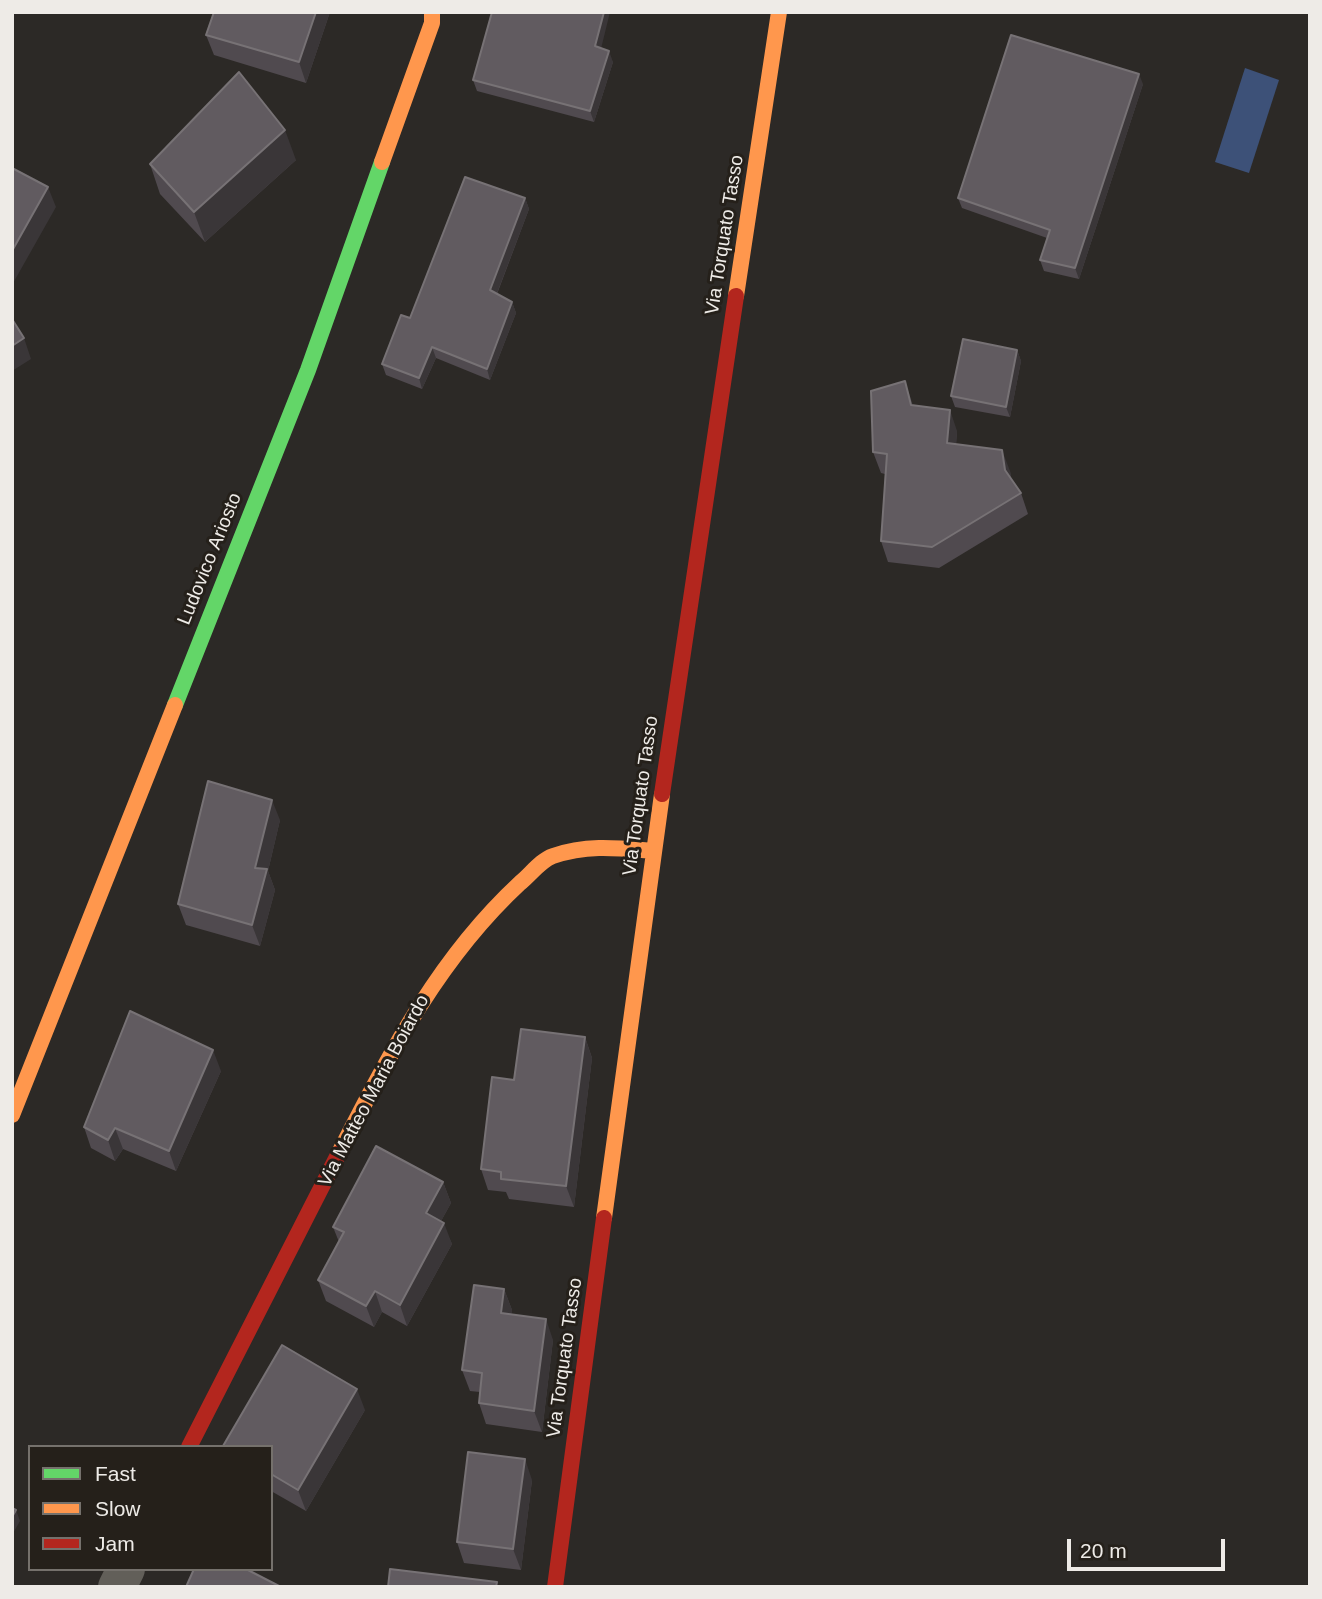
<!DOCTYPE html>
<style>
body{margin:0}
#map{position:relative;width:1322px;height:1599px;overflow:hidden;background:#2c2926;font-family:Helvetica,sans-serif}
canvas{display:block}
.frame{position:absolute;inset:0;border:14px solid #eeebe7;pointer-events:none}
.legend{position:absolute;left:28px;top:1445px;width:245px;height:126px;box-sizing:border-box;background:#25201a;border:2px solid #75716c;margin:0;padding:9px 12px;list-style:none;font-size:21px;color:#eeebe7}
.legend li{display:flex;align-items:center;gap:14px;height:35px}
.legend b{width:35px;border:2px solid #75716c}
.scale{position:absolute;left:1067px;top:1539px;width:158px;height:32px;box-sizing:border-box;border:4px solid #eeebe7;border-top:0;padding-left:9px;font-size:21px;line-height:24px;white-space:nowrap;color:#eeebe7;-webkit-text-stroke:5px #25201a;paint-order:stroke}
</style>
<div id="map">
<canvas width="1322" height="1599"></canvas>
<div class="frame"></div>
<ul class="legend">
<li><b style="height:9px;background:#63d668"></b>Fast</li>
<li><b style="height:9px;background:#ff974d"></b>Slow</li>
<li><b style="height:9px;background:#b3261e"></b>Jam</li>
</ul>
<div class="scale">20 m</div>
</div>
<script>
const c = document.querySelector('canvas').getContext('2d');
c.lineJoin = 'round';
function fillPath(path, color) { c.fillStyle = color; c.fill(path, 'evenodd'); }
function stroke(path, color, width, dash) { c.strokeStyle = color; c.lineWidth = width; c.lineCap = dash ? 'butt' : 'round'; c.setLineDash(dash || []); c.stroke(path); }
function write(font, color, halo, rows, align = 'center') {
  c.font = font + ' Helvetica,sans-serif'; c.lineWidth = 6; c.setLineDash([]); c.textBaseline = 'middle'; c.strokeStyle = halo; c.fillStyle = color; for (const [text, x, y, turn = 0] of rows) {
    c.save(); c.translate(x, y); c.rotate((+turn || 0) * Math.PI / 180); c.textAlign = isNaN(turn) ? turn : align; if (halo) c.strokeText(text, 0, 0); c.fillText(text, 0, 0); c.restore();
  }
}
const water = new Path2D(`
 M1245,68L1279,80L1249,173L1215,162Z`);
const street = new Path2D(`
 M117,1587L126,1569`);
const fast = new Path2D(`
 M175,705L308,370L382,162`);
const slow = new Path2D(`
 M382,162L432,23V12
 M736,296L779,12
 M12,1115L175,705
 M339,1153C390,1054 437,960 520,883C530,875 541,860 553,856C587,844 618,848 653,851
 M604,1218L662,794`);
const jam = new Path2D(`
 M662,794L736,296
 M189,1447L339,1153
 M555,1587L604,1218`);
const wall = new Path2D(`
 M330,12L306,83L214,55L206,35Z
 M601,49L613,62L594,122L477,91L473,80Z
 M1143,84L1079,279L1044,271L1040,260L1047,238L962,208L958,198Z
 M296,160L205,242L160,194L150,164Z
 M525,198L529,209L497,294L512,302L516,313L490,380L436,358L422,389L386,375L382,364L410,318Z
 M1017,350L1021,361L1010,417L955,407L951,396Z
 M913,406L957,431L956,444L1010,471L1011,479L1021,493L1028,514L939,568L888,562L881,541L885,474L881,473L873,452Z
 M280,820L268,871L275,890L260,946L186,925L178,904Z
 M585,1037L592,1058L574,1207L509,1199L506,1192L488,1190L481,1169L514,1080Z
 M221,1071L176,1171L123,1149L115,1161L91,1148L84,1127Z
 M443,1182L451,1203L441,1221L452,1244L407,1326L382,1312L374,1327L326,1301L318,1280L339,1242L333,1227Z
 M504,1289L512,1310L511,1314L553,1340L542,1432L486,1424L479,1403L480,1392L470,1391L462,1370Z
 M365,1410L306,1511L271,1491V1447Z
 M532,1480L521,1570L464,1563L457,1542Z`);
const shadedWall = new Path2D(`
 M316,12H330L306,83L299,62Z
 M604,12H610L599,57L595,46Z
 M609,51L613,62L594,122L590,111Z
 M1139,74L1143,84L1079,279L1075,268Z
 M285,130L296,160L205,242L194,212Z
 M48,187L56,207L12,285V251Z
 M525,198L529,209L494,301L490,290Z
 M512,302L516,313L490,380L487,369Z
 M24,338L31,359L12,371V346Z
 M432,347L436,358L422,389L419,378Z
 M1017,350L1021,361L1010,417L1006,407Z
 M905,381L912,402L919,426L911,405Z
 M950,410L957,431L955,464L947,443Z
 M1002,450L1010,471L1013,491L1005,470Z
 M272,800L280,820L268,871L275,890L260,946L252,925L255,868Z
 M585,1037L592,1058L574,1207L566,1186Z
 M213,1050L221,1071L176,1171L169,1151Z
 M115,1128L123,1149L115,1161L108,1140Z
 M443,1182L451,1203L434,1234L426,1213Z
 M444,1223L452,1244L407,1326L400,1305Z
 M504,1289L512,1310L509,1334L501,1313Z
 M375,1291L382,1312L374,1327L366,1306Z
 M546,1319L553,1340L542,1432L534,1411Z
 M357,1389L365,1410L306,1511L298,1490Z
 M525,1459L532,1480L521,1570L513,1549Z
 M16,1510L20,1521L12,1535V1517Z`);
const building = new Path2D(`
 M214,12H316L299,62L206,35Z
 M492,12H604L595,46L609,51L590,111L473,80Z
 M1011,35L1139,74L1075,268L1040,260L1050,230L958,198Z
 M239,72L285,130L194,212L150,164Z
 M12,168L48,187L12,251Z
 M465,177L525,198L490,290L512,302L487,369L432,347L419,378L382,364L401,315L410,318Z
 M12,319L24,338L12,346Z
 M963,339L1017,350L1006,407L951,396Z
 M905,381L911,405L950,410L947,443L1002,450L1005,470L1021,493L932,547L881,541L887,454L873,452L871,391Z
 M208,781L272,800L255,868L267,869L252,925L178,904Z
 M130,1011L213,1050L169,1151L115,1128L108,1140L84,1127Z
 M521,1029L585,1037L566,1186L501,1179V1172L481,1169L492,1077L514,1080Z
 M376,1146L443,1182L426,1213L444,1223L400,1305L375,1291L366,1306L318,1280L344,1232L333,1227Z
 M474,1285L504,1289L501,1313L546,1319L534,1411L479,1403L482,1373L462,1370Z
 M282,1345L357,1389L298,1490L271,1474V1447L223,1446Z
 M468,1452L525,1459L513,1549L457,1542Z
 M12,1508L16,1510L12,1517Z
 M194,1569H246L281,1587H186Z
 M390,1569L497,1582L496,1587H388Z`);
const streetNames = [
 ["Via Torquato Tasso",725,235,-81],
 ["Ludovico Ariosto",210,559,-68],
 ["Via Torquato Tasso",641,796,-82],
 ["Via Matteo Maria Boiardo",374,1091,-62],
 ["Via Torquato Tasso",565,1358,-82]
];
fillPath(water, '#3d5178');
stroke(street, '#625f59', 38);
stroke(fast, '#63d668', 16);
stroke(slow, '#ff974d', 16);
stroke(jam, '#b3261e', 16);
fillPath(wall, '#504a4f');
fillPath(shadedWall, '#3a3638');
fillPath(building, '#615b60');
stroke(building, '#777275', 2);
write('19px', '#eeebe7', '#25201a', streetNames);
</script>
